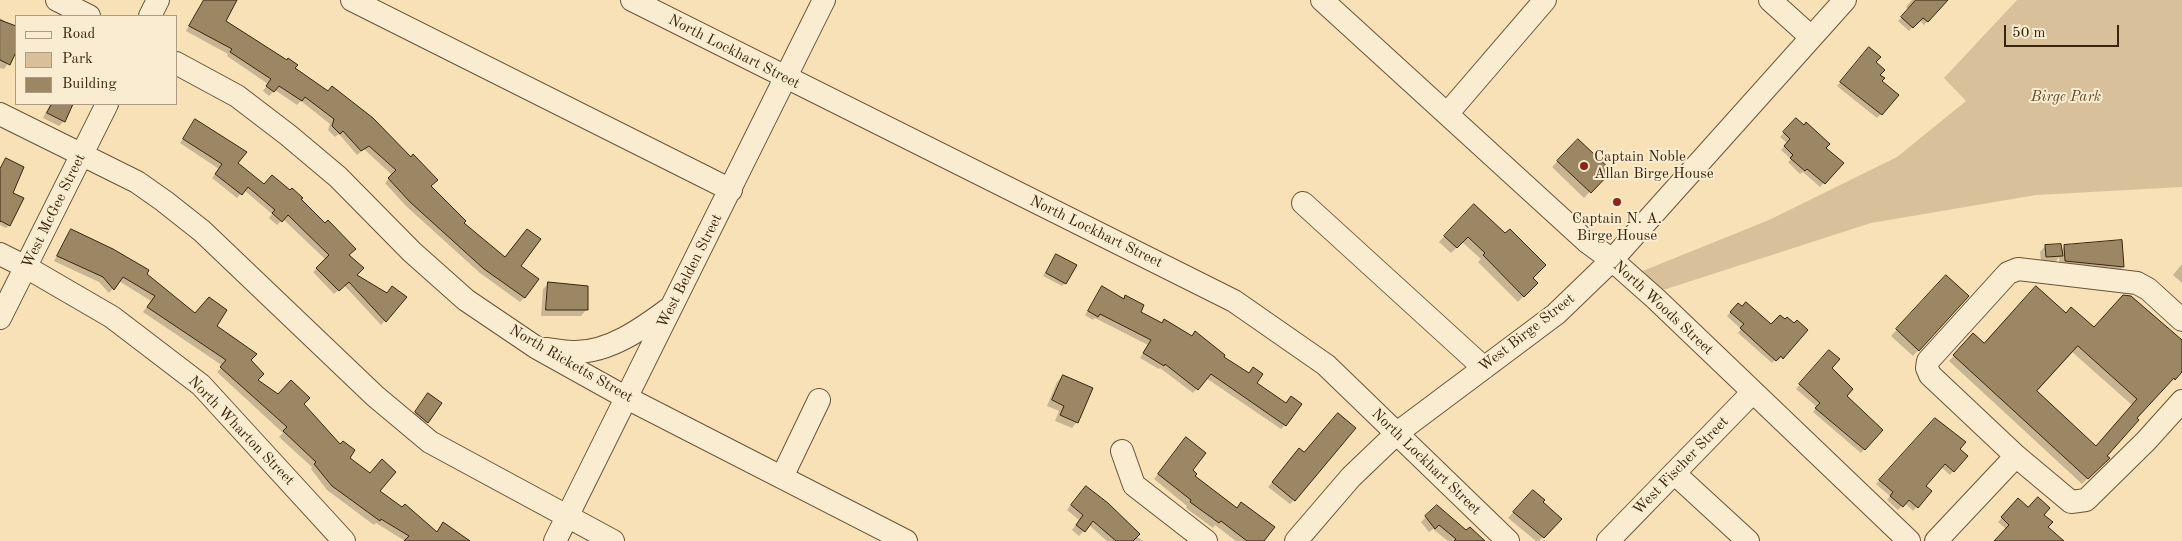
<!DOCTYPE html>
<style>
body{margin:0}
#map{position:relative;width:2182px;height:541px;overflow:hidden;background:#f8e1b7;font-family:"Old Standard TT",serif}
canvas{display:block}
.legend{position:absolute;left:15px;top:15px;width:162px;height:90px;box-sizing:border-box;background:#faecd0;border:1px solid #ad9c82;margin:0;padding:6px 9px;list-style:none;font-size:15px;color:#39250c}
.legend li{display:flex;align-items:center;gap:10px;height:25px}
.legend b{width:25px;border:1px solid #ad9c82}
.scale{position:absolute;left:2004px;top:25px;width:115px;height:22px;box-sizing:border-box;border:2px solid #39250c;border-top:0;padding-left:6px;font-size:15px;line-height:18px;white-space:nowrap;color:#39250c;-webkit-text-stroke:4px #faecd0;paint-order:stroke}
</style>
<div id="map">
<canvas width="2182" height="541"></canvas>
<ul class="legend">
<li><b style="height:6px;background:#faecd0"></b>Road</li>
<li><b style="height:14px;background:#d8c19a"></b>Park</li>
<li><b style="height:14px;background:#9c8765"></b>Building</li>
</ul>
<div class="scale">50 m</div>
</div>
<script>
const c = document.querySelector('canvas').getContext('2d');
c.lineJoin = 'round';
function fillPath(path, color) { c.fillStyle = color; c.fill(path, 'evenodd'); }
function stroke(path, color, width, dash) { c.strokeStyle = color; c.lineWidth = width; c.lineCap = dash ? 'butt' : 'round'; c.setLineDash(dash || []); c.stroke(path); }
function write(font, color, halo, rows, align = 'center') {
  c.font = font + ' "Old Standard TT",serif'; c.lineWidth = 4; c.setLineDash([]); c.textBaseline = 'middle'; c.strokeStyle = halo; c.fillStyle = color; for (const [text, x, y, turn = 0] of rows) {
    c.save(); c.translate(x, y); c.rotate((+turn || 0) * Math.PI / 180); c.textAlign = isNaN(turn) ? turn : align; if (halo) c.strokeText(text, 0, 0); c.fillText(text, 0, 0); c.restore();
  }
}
const green = new Path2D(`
 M2017,0H2182V187L2036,195L1871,223L1660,291L1640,272L1769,220L1897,157L1966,101L1944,78Z`);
const shadow = new Path2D(`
 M203,0H233L224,21L294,68L429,187L463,223L504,258L537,280L524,298L520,302L480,273L406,206L385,183L392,175L364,149L357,155L339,134L335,137L328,130L330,124L301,101L297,105L275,90L269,96L263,91L268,84L227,56L228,54L186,31Z
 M1912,0H1947L1924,25L1919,20L1909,31L1898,21L1909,10L1906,7Z
 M0,18L16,28V55L14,54L4,69L0,68Z
 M1866,53L1874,62L1881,81V114L1877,118L1837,86Z
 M50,104H72L64,121L59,126L43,118Z
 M1796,119L1842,163L1820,187L1803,172L1800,174L1788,162L1791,159L1781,150L1787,143L1780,137Z
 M196,120L236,163L264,185L300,199L347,255L355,275L387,294L405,297L381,325L344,285L334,294L313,272L326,260L283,219L277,225L269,218L272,214L244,190L237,198L212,178L219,169L180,143Z
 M1578,140L1610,171L1584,198L1552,167Z
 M6,159L11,194L9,225L6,228L0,225V168Z
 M1468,211L1536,283L1518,302L1478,262L1481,259L1462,242L1451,253L1439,242Z
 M72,230L145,274L195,314L215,326L249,360L257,380L278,396L302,404L378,491L436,533L443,524L471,541H405L376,523L374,525L327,490L311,469L312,467L279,437L283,433L217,372L223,366L143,312L151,301L119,281L109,293L99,282L54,261L67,235Z
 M2121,241L2123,267L2117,272L2060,267L2059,257L2056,261L2041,262L2040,252L2045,246L2061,250L2065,246Z
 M1056,255L1065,283L1062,286L1043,276Z
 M2182,264V283L2173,275Z
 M1941,282L1968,296L1913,356L1891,336Z
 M549,283L586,310L581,316H541L543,289Z
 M1102,288L1123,299L1126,297L1139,312L1161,324L1164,320L1248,374L1253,369L1256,383L1285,404L1291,397L1285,425L1281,429L1206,378L1193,393L1160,368L1159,369L1140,358L1148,345L1095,318L1093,320L1085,315Z
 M1738,304L1771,326L1807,330L1778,361L1776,359L1772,363L1738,333L1741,329L1727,316Z
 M2094,329L2182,342V369L2136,418L2106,456L2108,458L2082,484L1949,361L1967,341L1984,345ZM2071,351L2132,405L2096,447L2035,391Z
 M1826,355L1845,396L1881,430L1861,453L1813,412L1817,407L1796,389Z
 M1063,376L1077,422L1072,428L1055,421L1059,411L1047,406L1057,382Z
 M425,399L427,422L423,425L412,416Z
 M1935,420L1966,456L1950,475L1941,467L1924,486L1930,491L1913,511L1905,503L1898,510L1887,500L1890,496L1876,484Z
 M1181,444L1193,476L1263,541H1236L1215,525L1213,528L1186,508L1187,506L1154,479Z
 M1299,450L1294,500L1290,504L1268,487Z
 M1081,492L1136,536L1143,541H1107L1089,525L1079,536L1072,530L1079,520L1067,510Z
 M1527,497L1541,503L1560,519L1539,541H1536L1508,518Z
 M2018,500L2028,508L2042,515L2052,541H1995L2006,529L1998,522Z
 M1437,506L1479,541H1448L1433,529L1429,532L1421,522Z`);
const building = new Path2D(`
 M204,0H237L226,21L287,60L288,58L298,65L295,68L328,91L332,86L373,118L411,157L413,154L438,180L431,186L466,221L464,223L505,257L527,229L541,239L521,266L539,279L525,298L484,269L410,202L388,178L396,170L369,146L361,151L343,131L340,134L332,126L334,119L305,97L302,101L279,86L274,92L266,86L271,79L230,52L232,49L189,26Z
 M1916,0H1948L1928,22L1923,18L1913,28L1901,17Z
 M0,20L16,26V52L10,65L0,60Z
 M1869,47L1881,57L1876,62L1885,70L1880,75L1885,78L1882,81L1899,95L1882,115L1840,82Z
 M52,104H73L65,122L47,113Z
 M1796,118L1804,125L1806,122L1830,144L1826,148L1844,163L1825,184L1807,169L1805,171L1790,158L1793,155L1784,146L1790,139L1783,132Z
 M195,119L247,152L238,163L264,184L272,175L290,190L292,188L303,198L301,199L325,223L328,220L356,249L349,255L364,268L357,275L387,293L392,286L407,297L386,322L349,282L339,291L316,268L329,255L288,215L282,222L272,213L275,210L248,187L242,195L215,174L222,164L183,139Z
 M1578,139L1612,171L1591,193L1557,161Z
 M6,158L24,167L13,193L24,198L10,226L1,221L0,222V169Z
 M1474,204L1505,233L1510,229L1546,265L1533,278L1538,283L1524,297L1483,255L1485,253L1468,237L1457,248L1444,236Z
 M71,229L113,249L149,270L147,274L195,313L209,297L227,310L217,326L257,354L251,360L264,374L258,380L278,394L291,380L310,398L304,404L340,444L343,441L355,450L350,458L370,473L382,459L396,472L380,491L402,507L405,504L437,532L443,522L470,541H404L409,536L381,519L380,521L332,486L314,464L316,462L283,431L287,427L220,367L226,360L147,307L155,296L123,277L114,290L103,277L57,256Z
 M2122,240L2124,267L2065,261L2064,245Z
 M2061,244L2063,256L2046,257L2045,245Z
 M1056,254L1077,265L1066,284L1046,273Z
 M1946,275L1969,296L1919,351L1896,329Z
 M548,282L588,286V310H546Z
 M1102,286L1124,299L1125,295L1144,305L1141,312L1162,323L1164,319L1192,336L1195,331L1225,355L1224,357L1249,373L1253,367L1263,374L1257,383L1286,403L1291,396L1302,404L1286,426L1211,374L1198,390L1165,364L1164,366L1143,353L1151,340L1100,314L1098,317L1088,311Z
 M2036,286L2066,313L2071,307L2094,327L2123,295L2131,296L2182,340V372L2175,380L2174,378L2137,418L2139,420L2107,456L2110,458L2088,479L1953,355L1973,333L1984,343ZM2078,346L2137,399L2096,446L2037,391Z
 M1746,302L1771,324L1780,315L1785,319L1787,317L1794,323L1797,320L1808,330L1783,359L1781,356L1776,361L1740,328L1744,324L1730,312L1738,303L1742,306Z
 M1829,350L1840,359L1832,368L1853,389L1847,396L1883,430L1865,450L1815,408L1820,403L1799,384Z
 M1063,375L1093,388L1078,423L1060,415L1064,406L1052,400Z
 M428,393L442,403L428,423L415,412Z
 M1338,413L1356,428L1295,501L1272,482L1299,448L1304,452Z
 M1935,418L1966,442L1960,449L1968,456L1954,472L1945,464L1926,486L1932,491L1918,508L1909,500L1903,507L1890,496L1893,492L1879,480Z
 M1186,437L1206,453L1193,470L1197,474L1195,476L1237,508L1241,502L1275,527L1264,541H1247L1221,521L1219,523L1190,502L1191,500L1158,474Z
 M1086,486L1108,503L1140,534L1133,541H1116L1093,521L1085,532L1076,525L1083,515L1071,505Z
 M1533,490L1545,500L1543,502L1562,519L1544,538L1513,512Z
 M2038,497L2050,508L2044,515L2053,522L2048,527L2064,541H1994L2009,525L2001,517L2018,498L2028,507Z
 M1437,505L1466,530L1470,527L1485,541H1454L1456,539L1439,525L1435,529L1425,516Z`);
const minor = new Path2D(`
 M57,0L89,16
 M352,0L731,190
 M632,0L1234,301L1326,365L1508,541
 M1322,0L1586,241L1612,260L1656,299L1909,541
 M1770,0L1811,37
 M150,16L158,0
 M176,63L237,96L288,135L338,177L412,252L466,300L537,348L625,397L906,541
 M0,114L137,182L164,201L202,231L375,396L430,442L613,541
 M1447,114L1545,0
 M1303,203L1484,368
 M0,254L26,267L112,317L201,385L344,541
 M0,318L107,104
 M2182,320L2148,289L2137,283L2018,269L2008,273L1928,361L1927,368L1930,375L2016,456L2071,502L2086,500L2146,441L2182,401
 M546,349C555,350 564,352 573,352C609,353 643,328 670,308
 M1122,451L1134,485L1206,541
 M1674,473L1748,541
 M782,477L819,400
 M555,541L824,0
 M1296,541L1351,477L1397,433L1556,314L1612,260L1845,0
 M1608,541L1753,392
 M1936,541L2016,456`);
const markers = [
 [1584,166,5,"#8f2418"],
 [1617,202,5,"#8f2418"]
];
const streetNames = [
 ["North Lockhart Street",734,52,27],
 ["West McGee Street",54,211,-64],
 ["North Lockhart Street",1096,232,26],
 ["West Belden Street",690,271,-63],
 ["North Woods Street",1663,308,43],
 ["West Birge Street",1527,333,-38],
 ["North Ricketts Street",571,364,30],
 ["North Wharton Street",241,431,46],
 ["North Lockhart Street",1426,462,44],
 ["West Fischer Street",1681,466,-46]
];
const parkNames = [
 ["Birge Park",2066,97]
];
const poiNames = [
 ["Captain Noble",1594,157],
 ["Allan Birge House",1594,174],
 ["Captain N. A.",1617,219,"center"],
 ["Birge House",1617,236,"center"]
];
fillPath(green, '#d8c19a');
fillPath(shadow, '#0003');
fillPath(building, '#9c8765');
stroke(building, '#39250c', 1);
stroke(minor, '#695437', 24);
stroke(minor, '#faecd0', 22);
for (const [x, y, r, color] of markers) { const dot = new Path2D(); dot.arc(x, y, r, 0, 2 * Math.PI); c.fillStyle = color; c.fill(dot); stroke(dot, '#faecd0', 2); }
write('15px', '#39250c', '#faecd0', streetNames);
write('italic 15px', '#614c30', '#faecd0', parkNames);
write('15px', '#39250c', '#faecd0', poiNames, 'left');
</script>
